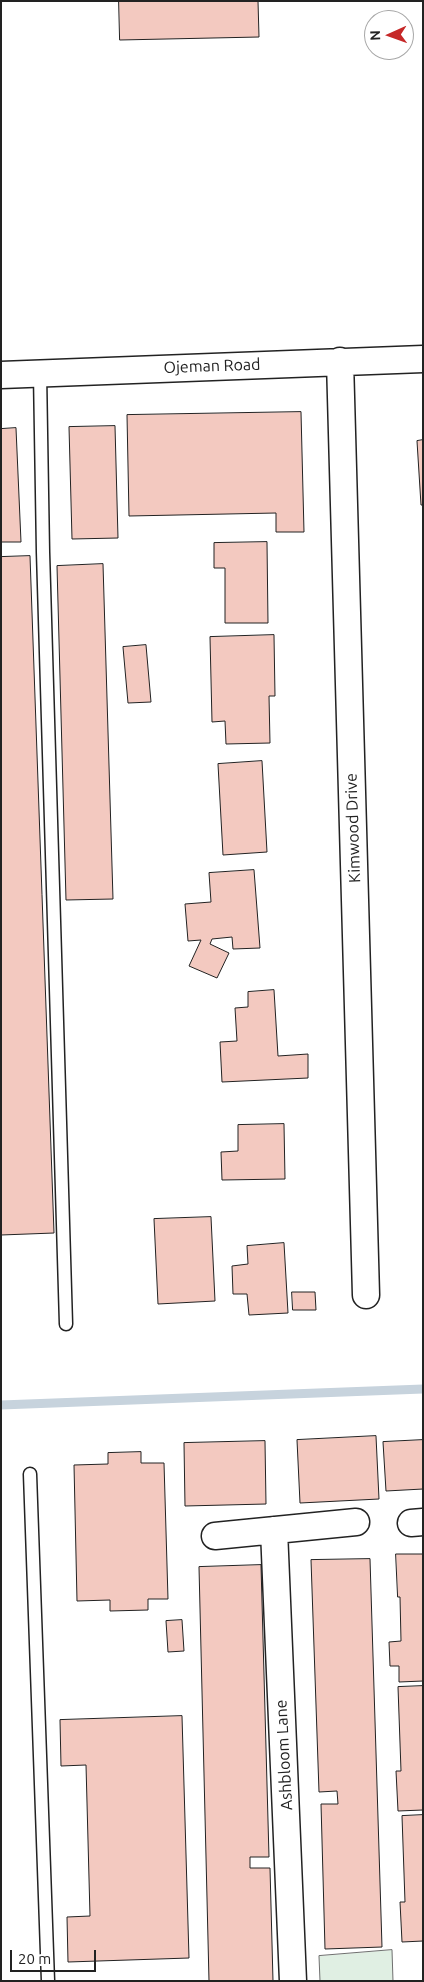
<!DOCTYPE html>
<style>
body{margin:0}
#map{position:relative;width:424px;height:1982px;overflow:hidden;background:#fff;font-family:Ubuntu,sans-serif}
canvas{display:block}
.frame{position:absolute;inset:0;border:2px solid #222;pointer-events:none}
.north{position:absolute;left:364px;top:10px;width:50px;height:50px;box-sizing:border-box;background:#fff;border:1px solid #a7a7a7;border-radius:50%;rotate:268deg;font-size:14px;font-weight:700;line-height:20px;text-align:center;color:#222}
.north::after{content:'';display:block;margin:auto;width:18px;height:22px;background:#c62828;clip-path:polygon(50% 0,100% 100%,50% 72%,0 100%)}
.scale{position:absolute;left:10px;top:1950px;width:86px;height:22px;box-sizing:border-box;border:2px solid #222;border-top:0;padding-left:6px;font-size:15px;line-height:18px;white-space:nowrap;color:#222;-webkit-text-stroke:4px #fff;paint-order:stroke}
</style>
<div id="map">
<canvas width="424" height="1982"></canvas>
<div class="frame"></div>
<div class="north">N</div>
<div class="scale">20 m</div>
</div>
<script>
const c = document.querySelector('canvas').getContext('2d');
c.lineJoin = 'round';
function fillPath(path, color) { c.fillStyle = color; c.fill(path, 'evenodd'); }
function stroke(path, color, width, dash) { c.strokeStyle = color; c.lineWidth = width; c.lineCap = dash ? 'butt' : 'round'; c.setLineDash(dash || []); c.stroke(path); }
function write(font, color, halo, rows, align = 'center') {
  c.font = font + ' Ubuntu,sans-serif'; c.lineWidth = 4; c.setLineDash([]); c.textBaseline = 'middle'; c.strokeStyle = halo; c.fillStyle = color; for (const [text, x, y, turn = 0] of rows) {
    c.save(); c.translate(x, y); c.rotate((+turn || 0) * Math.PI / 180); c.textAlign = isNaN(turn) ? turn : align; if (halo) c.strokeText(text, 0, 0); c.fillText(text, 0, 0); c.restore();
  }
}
const green = new Path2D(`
 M392,1950L393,1981H320L319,1956Z`);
const stream = new Path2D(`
 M1,1405L423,1389`);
const building = new Path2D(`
 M119,1H258L259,37L120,40Z
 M301,412L304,532H276V513L129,516L127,415Z
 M115,426L118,538L72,539L69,427Z
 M16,428L21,542H1V429Z
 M423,440V505H421L417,441Z
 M267,542L268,623H225V568H214V543Z
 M30,556L54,1233L1,1235V557Z
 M103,564L113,899L66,900L57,566Z
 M274,635L275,696H269L270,743L226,744L225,721L212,722L210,637Z
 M146,645L151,702L128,703L123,647Z
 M262,761L267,852L223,855L218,764Z
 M254,870L260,948L233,949L232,937L212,939L210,944L229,953L217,978L189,966L201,940L188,941L185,904L211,902L209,873Z
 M274,990L278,1056L308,1054V1078L222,1082L220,1042L237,1041L235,1008L248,1007V992Z
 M284,1124L285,1179L222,1180L221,1152L238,1151V1125Z
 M211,1217L215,1301L158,1304L154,1219Z
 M284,1243L288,1313L249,1315L247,1294H233L232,1266L248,1264L247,1246Z
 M292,1292H315L316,1310H293Z
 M376,1436L379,1499L300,1503L297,1440Z
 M423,1440V1489L386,1491L383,1442Z
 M265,1441L266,1504L185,1506L184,1443Z
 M141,1452V1463H164L168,1599H148V1610L110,1611V1600L77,1601L74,1465L108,1464V1453Z
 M396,1554H423V1681L399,1682V1666H390L389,1642L401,1641L400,1597H398Z
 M370,1559L382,1947L325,1949L321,1804H338L337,1791L319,1792L311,1560Z
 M261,1565L269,1857H250V1868H270L273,1981H209L199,1567Z
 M182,1620L184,1651L168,1652L166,1621Z
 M423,1686V1810L398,1811L396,1771H401L398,1687Z
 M182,1716L189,1958L68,1962L67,1917L90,1916L86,1765L61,1766L60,1720Z
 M423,1815V1941L402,1942L400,1902H405L402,1816Z`);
const lane = new Path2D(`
 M40,373L43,552L66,1324
 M30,1474L48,1981`);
const street = new Path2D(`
 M340,361L366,1295
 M1,375L423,359
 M411,1523L423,1522
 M274,1530L293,1981
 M215,1536L356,1522`);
const streetNames = [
 ["Ojeman Road",212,366,-2],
 ["Kimwood Drive",353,828,-92],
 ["Ashbloom Lane",284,1755,-93]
];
fillPath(green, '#e0efe3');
stroke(green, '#6f6f6f', 1);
stroke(stream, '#c7d3dd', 9);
fillPath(building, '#f3c9c0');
stroke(building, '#222', 1);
stroke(lane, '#222', 15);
stroke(street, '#222', 29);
stroke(lane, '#fff', 12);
stroke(street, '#fff', 26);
write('16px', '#222', '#fff', streetNames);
</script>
